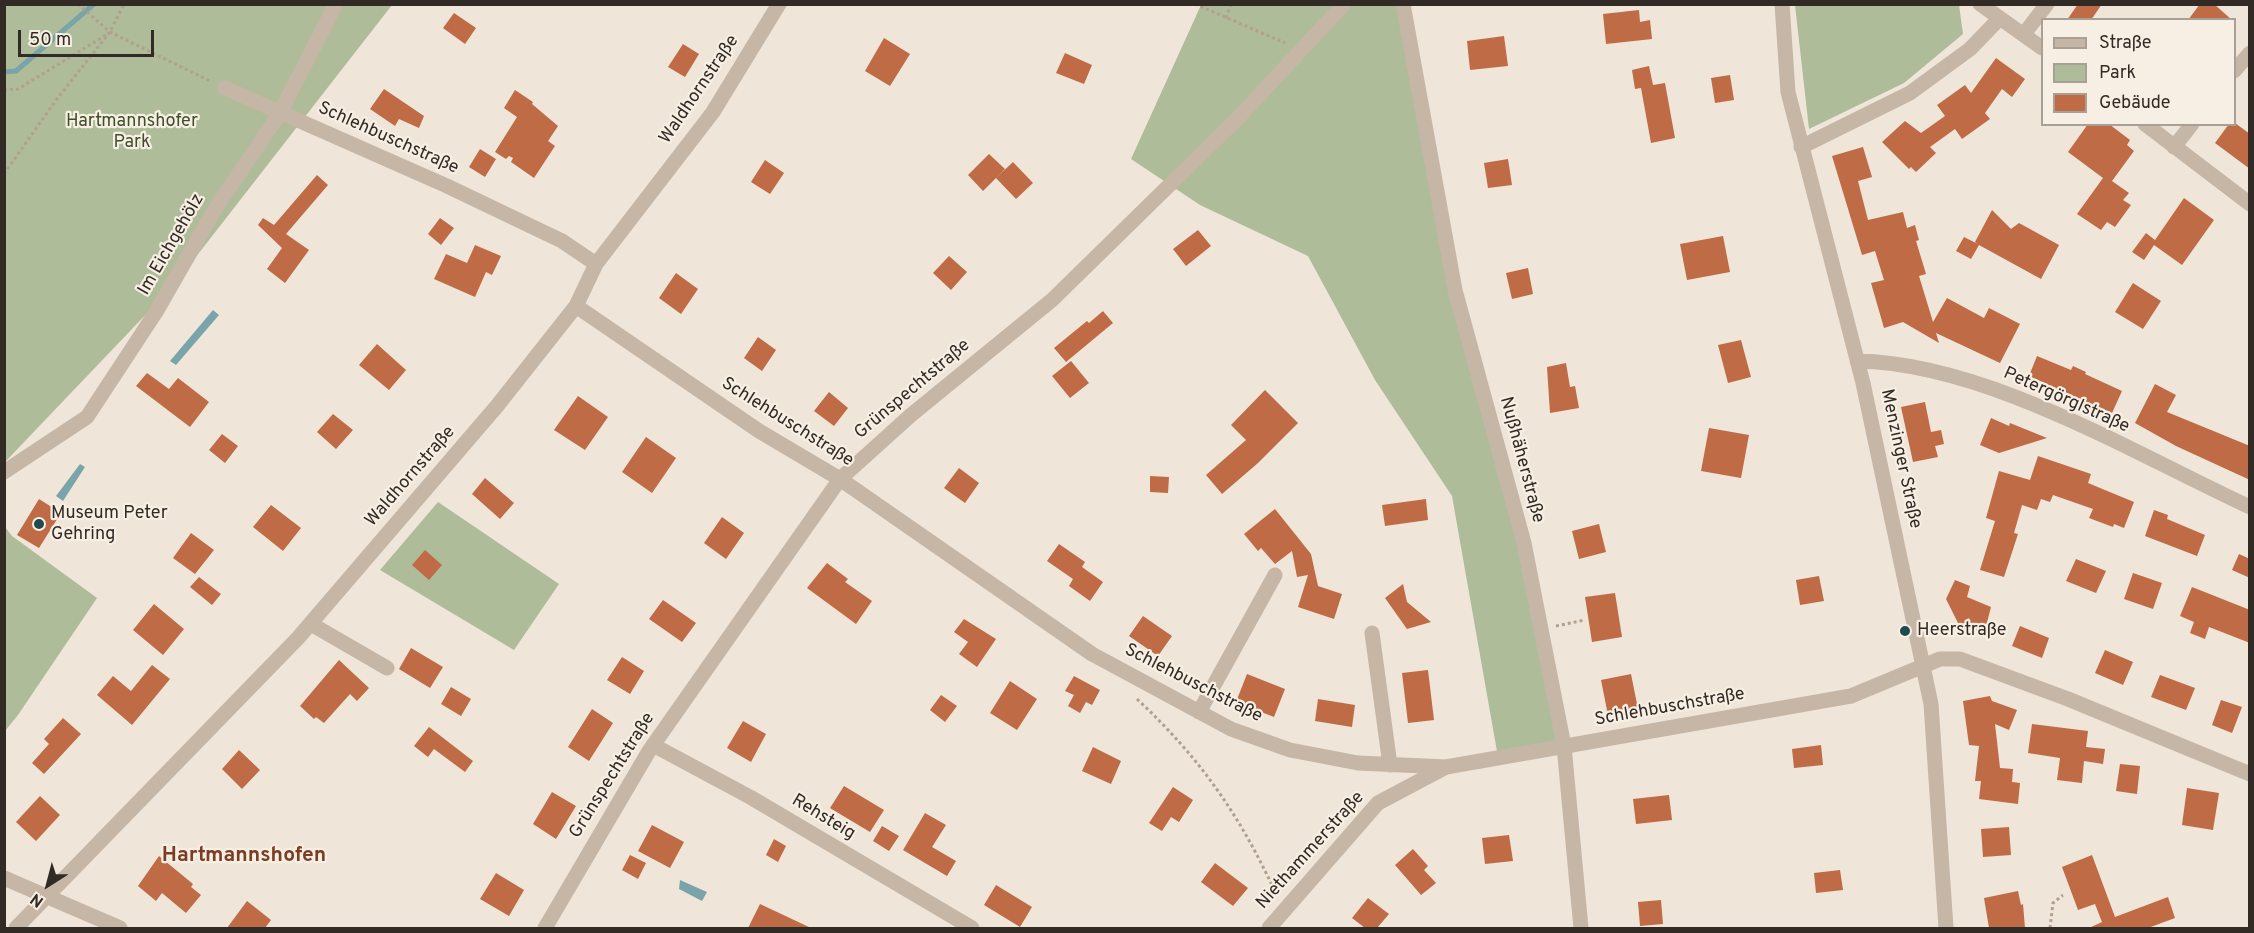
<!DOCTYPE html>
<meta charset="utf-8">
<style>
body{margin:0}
#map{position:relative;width:2254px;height:933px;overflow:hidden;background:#efe5d8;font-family:Overpass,sans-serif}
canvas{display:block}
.frame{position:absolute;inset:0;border:6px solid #322a25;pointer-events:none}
.legend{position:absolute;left:2041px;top:18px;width:195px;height:108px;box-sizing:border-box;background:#f7efe3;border:2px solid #a8a097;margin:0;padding:8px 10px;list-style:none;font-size:18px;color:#322a25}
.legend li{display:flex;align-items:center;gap:12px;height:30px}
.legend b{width:30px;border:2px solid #a8a097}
.north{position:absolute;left:18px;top:855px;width:60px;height:60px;-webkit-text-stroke:4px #f7efe3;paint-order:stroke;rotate:216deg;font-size:16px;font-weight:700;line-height:24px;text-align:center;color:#322a25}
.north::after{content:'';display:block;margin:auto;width:21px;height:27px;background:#322a25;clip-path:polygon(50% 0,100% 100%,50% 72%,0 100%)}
.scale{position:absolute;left:18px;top:30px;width:136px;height:27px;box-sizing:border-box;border:3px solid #322a25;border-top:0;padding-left:8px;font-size:18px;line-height:21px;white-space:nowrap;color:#322a25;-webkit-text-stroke:4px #f7efe3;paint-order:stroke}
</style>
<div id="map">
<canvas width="2254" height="933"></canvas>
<div class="frame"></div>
<ul class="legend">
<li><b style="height:8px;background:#c6b6a5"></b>Straße</li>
<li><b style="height:16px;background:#aebc99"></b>Park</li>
<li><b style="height:16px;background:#be6b46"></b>Gebäude</li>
</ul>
<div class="north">N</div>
<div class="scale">50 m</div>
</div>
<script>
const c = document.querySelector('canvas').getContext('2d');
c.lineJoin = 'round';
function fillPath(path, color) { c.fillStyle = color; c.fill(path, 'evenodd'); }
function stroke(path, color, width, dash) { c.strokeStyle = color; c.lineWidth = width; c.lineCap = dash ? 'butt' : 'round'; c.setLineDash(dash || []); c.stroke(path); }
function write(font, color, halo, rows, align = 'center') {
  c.font = font + ' Overpass,sans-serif'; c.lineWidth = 4.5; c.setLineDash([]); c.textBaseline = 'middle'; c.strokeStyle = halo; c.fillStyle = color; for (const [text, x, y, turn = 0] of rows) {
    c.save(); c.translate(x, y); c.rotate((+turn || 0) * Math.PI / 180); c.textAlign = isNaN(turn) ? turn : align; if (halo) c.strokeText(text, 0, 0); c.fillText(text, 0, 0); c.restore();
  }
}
const green = new Path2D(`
 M5,5H392L174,285L5,462Z
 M1201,5H1403L1455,290L1524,543L1564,746L1498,757L1452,496L1375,380L1308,256L1200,205L1131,159Z
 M1795,5H1959L1963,34L1904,83L1809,129Z
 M438,502L559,584L514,650L380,570Z
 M5,527L12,536L97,598L18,715L5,731Z`);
const water = new Path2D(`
 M213,310L219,315L176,365L170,361Z
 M80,464L85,467L63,501L56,496Z
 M680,880L707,892L702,901L679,889Z`);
const stream = new Path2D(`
 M4,72L16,71L94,4`);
const building = new Path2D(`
 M2078,4H2102L2091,20H2067Z
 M2200,4H2214L2232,20H2188Z
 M1639,10L1640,22L1650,20L1652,39L1606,44L1603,14Z
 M454,13L476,28L465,44L443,28Z
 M1504,36L1508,66L1470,70L1467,41Z
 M884,38L910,54L890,86L865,71Z
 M683,44L699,54L685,77L668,67Z
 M1065,53L1092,65L1084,84L1056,73Z
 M1996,58L2025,79L2012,97L2002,89L1985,113L1990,119L1962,139L1955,129L1930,147L1936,153L1916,172L1911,167L1909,169L1882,142L1905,121L1921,133L1945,116L1937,105L1965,85L1971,93Z
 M1649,66L1653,85L1665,83L1675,138L1651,143L1641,88L1635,89L1632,70Z
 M1730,75L1734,100L1715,103L1711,78Z
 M384,89L424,116L419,128L399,119L395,126L370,109Z
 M515,90L533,102L532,104L558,126L548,141L555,146L534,178L511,162L513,158L509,156L506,159L495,152L517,117L504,108Z
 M2235,123L2250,134V169L2215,143L2229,124Z
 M2088,124H2109L2130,140L2127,145L2134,151L2112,181L2129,193L2123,200L2131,205L2115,227L2107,222L2101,230L2077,214L2103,178L2068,152Z
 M1863,147L1872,177L1858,181L1868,220L1903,212L1907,228L1915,225L1919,240L1916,241L1926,274L1919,276L1933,322L1947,298L1984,318L1989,308L2020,324L2000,363L1936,333L1939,343L1903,322L1884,328L1871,283L1884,280L1875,251L1862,255L1832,156Z
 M480,149L496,159L485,177L469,167Z
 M989,154L1005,169L983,191L968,175Z
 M1508,159L1512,185L1488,188L1484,163Z
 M765,160L784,173L770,194L751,182Z
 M1013,162L1033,183L1016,199L996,178Z
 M317,175L328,185L286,234L309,250L285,283L267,269L282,248L258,225L263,218L274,225Z
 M2184,198L2214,220L2182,265L2154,245L2144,260L2132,252L2146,233L2155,240Z
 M1992,210L2011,229L2019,223L2059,245L2041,279L1979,245L1971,259L1956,251L1964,237L1978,244L1975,242Z
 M440,218L454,228L441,245L428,234Z
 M1198,230L1211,246L1186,266L1173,249Z
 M1723,236L1730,272L1687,280L1680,244Z
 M475,245L501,256L492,275L486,272L475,297L434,279L446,254L467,263Z
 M949,256L967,272L951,290L933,273Z
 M1528,268L1533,294L1512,299L1506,273Z
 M676,273L698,289L681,314L659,298Z
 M2133,283L2161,301L2143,329L2115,312Z
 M1103,311L1113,323L1066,362L1054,348L1087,321L1089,323Z
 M758,337L776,350L762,371L744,358Z
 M1741,340L1751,377L1728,383L1718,345Z
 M377,344L406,370L389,390L359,365Z
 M2037,356L2071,370L2073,366L2086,372L2085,374L2122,391L2112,413L2029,376Z
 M1071,361L1089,383L1070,398L1052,376Z
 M1566,363L1570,387L1575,386L1579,408L1550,413L1547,367Z
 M147,373L169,389L178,378L209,402L190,427L136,386Z
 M2155,384L2176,395L2167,412L2250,446V480L2176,446L2135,423Z
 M1265,390L1298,423L1258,463L1222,494L1206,475L1246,440L1231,425Z
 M829,392L848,408L834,426L814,411Z
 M578,396L608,417L585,450L554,430Z
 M1925,402L1931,432L1941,430L1944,444L1935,446L1938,457L1913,462L1901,407Z
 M333,414L353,430L336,449L317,432Z
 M1991,418L2009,426L2010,423L2047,438L1999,453L1980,445Z
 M1709,428L1749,435L1741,478L1701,471Z
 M222,434L238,446L225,463L209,450Z
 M646,437L676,458L652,493L622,472Z
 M2038,456L2091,474L2088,483L2134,502L2124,528L2114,524L2113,527L2089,518L2093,509L2053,495L2050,502L2041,499L2037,510L2022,505L2014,533L2018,534L2004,577L1980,570L1995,521L1986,518L1999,471L2030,480Z
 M959,468L979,483L965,503L944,488Z
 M1150,476L1169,477L1168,493L1150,492Z
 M485,478L514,503L500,519L472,494Z
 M39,499L61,513L39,548L17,535Z
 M1426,499L1428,520L1385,526L1382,505Z
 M271,505L301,528L283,551L253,527Z
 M1275,509L1311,554L1318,586L1342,594L1334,619L1298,607L1308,575L1297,577L1292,551L1275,564L1261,548L1258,551L1244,534Z
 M2154,510L2168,515L2167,519L2205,535L2197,556L2145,536Z
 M722,517L744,533L726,559L704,543Z
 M1599,524L1606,552L1579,559L1572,531Z
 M191,533L214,550L195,574L173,558Z
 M1059,544L1085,562L1082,567L1103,582L1090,601L1069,586L1073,579L1047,561Z
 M425,550L442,565L429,580L412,565Z
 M2239,554L2250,559V578L2232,570Z
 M2076,559L2106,571L2096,593L2066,581Z
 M827,563L848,579L845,582L872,601L856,624L807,588Z
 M2133,573L2162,583L2153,609L2124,599Z
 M1819,576L1824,601L1800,605L1796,580Z
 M199,577L221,594L212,605L190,587Z
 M1955,580L1970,586L1967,597L1991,607L1984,634L1958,623L1946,599Z
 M1403,584L1407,602L1431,622L1407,629L1385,598Z
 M2192,587L2250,610V643L2209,627L2205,639L2190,633L2194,622L2180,616Z
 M1615,593L1622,637L1592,642L1585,597Z
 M663,600L696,623L682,642L649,619Z
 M154,604L184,629L163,655L133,630Z
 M1143,616L1172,636L1158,656L1129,636Z
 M964,619L996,639L977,667L959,654L968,642L954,632Z
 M2020,626L2049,638L2042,658L2012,646Z
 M411,648L443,667L430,688L399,669Z
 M2105,650L2133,662L2123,685L2095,673Z
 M622,657L644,671L630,694L607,680Z
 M339,660L369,688L357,701L350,694L324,723L316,717L314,719L300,706Z
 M152,665L170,679L132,725L97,695L113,676L131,691Z
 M1428,670L1434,720L1408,723L1402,673Z
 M1247,674L1285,689L1274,717L1236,702Z
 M1631,674L1638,709L1608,715L1601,680Z
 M2160,675L2195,688L2186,710L2151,697Z
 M1074,676L1100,690L1092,705L1086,702L1080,713L1068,706L1074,695L1065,691Z
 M1010,681L1037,699L1017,730L990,713Z
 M451,687L471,699L461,716L441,704Z
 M941,695L957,706L945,722L930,710Z
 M1990,696L1992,701L2017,710L2009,730L1995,724L2000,768L2013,769L2012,782L2020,783L2018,804L1979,799L1981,781H1975L1979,746L1969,745L1963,701Z
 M1318,699L1355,705L1352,727L1315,721Z
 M2221,700L2242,707L2232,733L2212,725Z
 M592,709L613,723L589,761L568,747Z
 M63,718L81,734L44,774L32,763L49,744L44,739Z
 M743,721L766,734L751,762L727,748Z
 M2032,724L2088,731L2086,747L2105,749L2103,764L2084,761L2082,783L2057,780L2060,758L2028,753Z
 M429,727L473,761L465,772L434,749L428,757L414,746Z
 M1821,745L1823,765L1794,768L1792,749Z
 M1093,747L1121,761L1111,784L1082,771Z
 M239,750L260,770L242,789L222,769Z
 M2120,764L2140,766L2137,794L2116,791Z
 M844,786L884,810L870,832L830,808Z
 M1173,787L1193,800L1179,822L1171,817L1162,831L1149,823Z
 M2187,788L2219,793L2213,830L2182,825Z
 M552,792L576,806L556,839L533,824Z
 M1669,795L1672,820L1636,824L1633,799Z
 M40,796L60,815L36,841L16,822Z
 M925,813L946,825L932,847L956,861L947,876L903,850Z
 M652,825L684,842L670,868L638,851Z
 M882,826L899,836L889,851L873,841Z
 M2009,827L2011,855L1983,857L1981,829Z
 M1509,835L1513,861L1485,864L1482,838Z
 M774,839L786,846L778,862L766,855Z
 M1413,849L1428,866L1424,870L1436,883L1421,895L1395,865Z
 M630,855L646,863L638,879L622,870Z
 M2092,855L2115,917L2168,897L2175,918L2148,928H2089L2102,922L2095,904L2078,910L2062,867Z
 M159,856L193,884L191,887L201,895L186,913L162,893L156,901L138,886Z
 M1215,863L1248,888L1233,906L1201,882Z
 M1840,870L1843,890L1816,893L1814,873Z
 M496,873L524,890L509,916L480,899Z
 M996,885L1032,907L1020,927L984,905Z
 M2018,891L2021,905L2023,904L2025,928H1989L1984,898Z
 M1368,898L1389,914L1377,928H1365L1352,918Z
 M1661,900L1663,924L1640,926L1638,902Z
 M247,901L271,920L265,928H227Z
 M760,904L811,928H748Z`);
const path = new Path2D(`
 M78,4L110,32L210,81
 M1195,4L1285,43
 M1226,18L1231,4
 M4,90L18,89L106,35
 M4,174L56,100L110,32L124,4
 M1556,626L1585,620
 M1137,699C1200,758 1240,815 1276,894
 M2050,928L2053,903L2063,895`);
const minor = new Path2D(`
 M1403,4L1455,290L1524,543L1564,746L1581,928
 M1782,4L1788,92L1863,383L1931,704L1946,928
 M1980,4L2042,48
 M2024,34L2047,4
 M2234,71L2250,53
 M225,88L447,186L562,241L596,264
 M2145,124L2250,204
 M1801,147L1910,93L1970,49L1999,19
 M2174,147L2192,124
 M576,306L759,431L840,479L1092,654L1231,729L1290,750L1358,763L1446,767L1851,696L1940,659H1960L2068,699L2250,774
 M1857,361C1986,363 2133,453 2250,507
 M4,472L87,417L156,312L215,209L280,113L336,4
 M311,624L387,668
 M1372,633L1390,765
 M1199,712L1275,575
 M653,745L750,797L972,928
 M4,878L120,928
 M16,928L298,638L497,406L576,306L596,264L713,112L779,4
 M545,928L649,751L840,479L911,415L1052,300L1238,118L1344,4
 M1269,928L1378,803L1444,768`);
const markers = [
 [39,524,6,"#1e4a50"],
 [1905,631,6,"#1e4a50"]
];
const streetNames = [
 ["Waldhornstraße",700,90,-56],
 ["Schlehbuschstraße",388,139,24],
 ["Im Eichgehölz",172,245,-60],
 ["Grünspechtstraße",913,390,-40],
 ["Petergörglstraße",2066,401,24],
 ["Schlehbuschstraße",787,423,32],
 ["Menzinger Straße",1900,459,78],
 ["Nußhäherstraße",1521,460,75],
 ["Waldhornstraße",411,477,-49],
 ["Schlehbuschstraße",1193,684,27],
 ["Schlehbuschstraße",1670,708,-10],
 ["Grünspechtstraße",613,776,-58],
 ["Rehsteig",823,818,31],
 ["Niethammerstraße",1311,851,-48]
];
const parkNames = [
 ["Hartmannshofer",132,122],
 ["Park",132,143]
];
const poiNames = [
 ["Museum Peter",51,514],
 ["Gehring",51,535],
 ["Heerstraße",1917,631]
];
const quarterNames = [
 ["Hartmannshofen",244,857]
];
fillPath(green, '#aebc99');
fillPath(water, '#79a5aa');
stroke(stream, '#79a5aa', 5);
fillPath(building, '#be6b46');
stroke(path, '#b1a08f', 3, [3, 3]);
stroke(minor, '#c6b6a5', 15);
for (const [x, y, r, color] of markers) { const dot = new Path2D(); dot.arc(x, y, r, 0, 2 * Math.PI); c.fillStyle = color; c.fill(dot); stroke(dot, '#f7efe3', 2); }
write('18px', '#322a25', '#f7efe3', streetNames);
write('18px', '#3f4e2b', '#f7efe3', parkNames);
write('18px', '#322a25', '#f7efe3', poiNames, 'left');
write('bold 21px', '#7b3e24', '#f7efe3', quarterNames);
</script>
